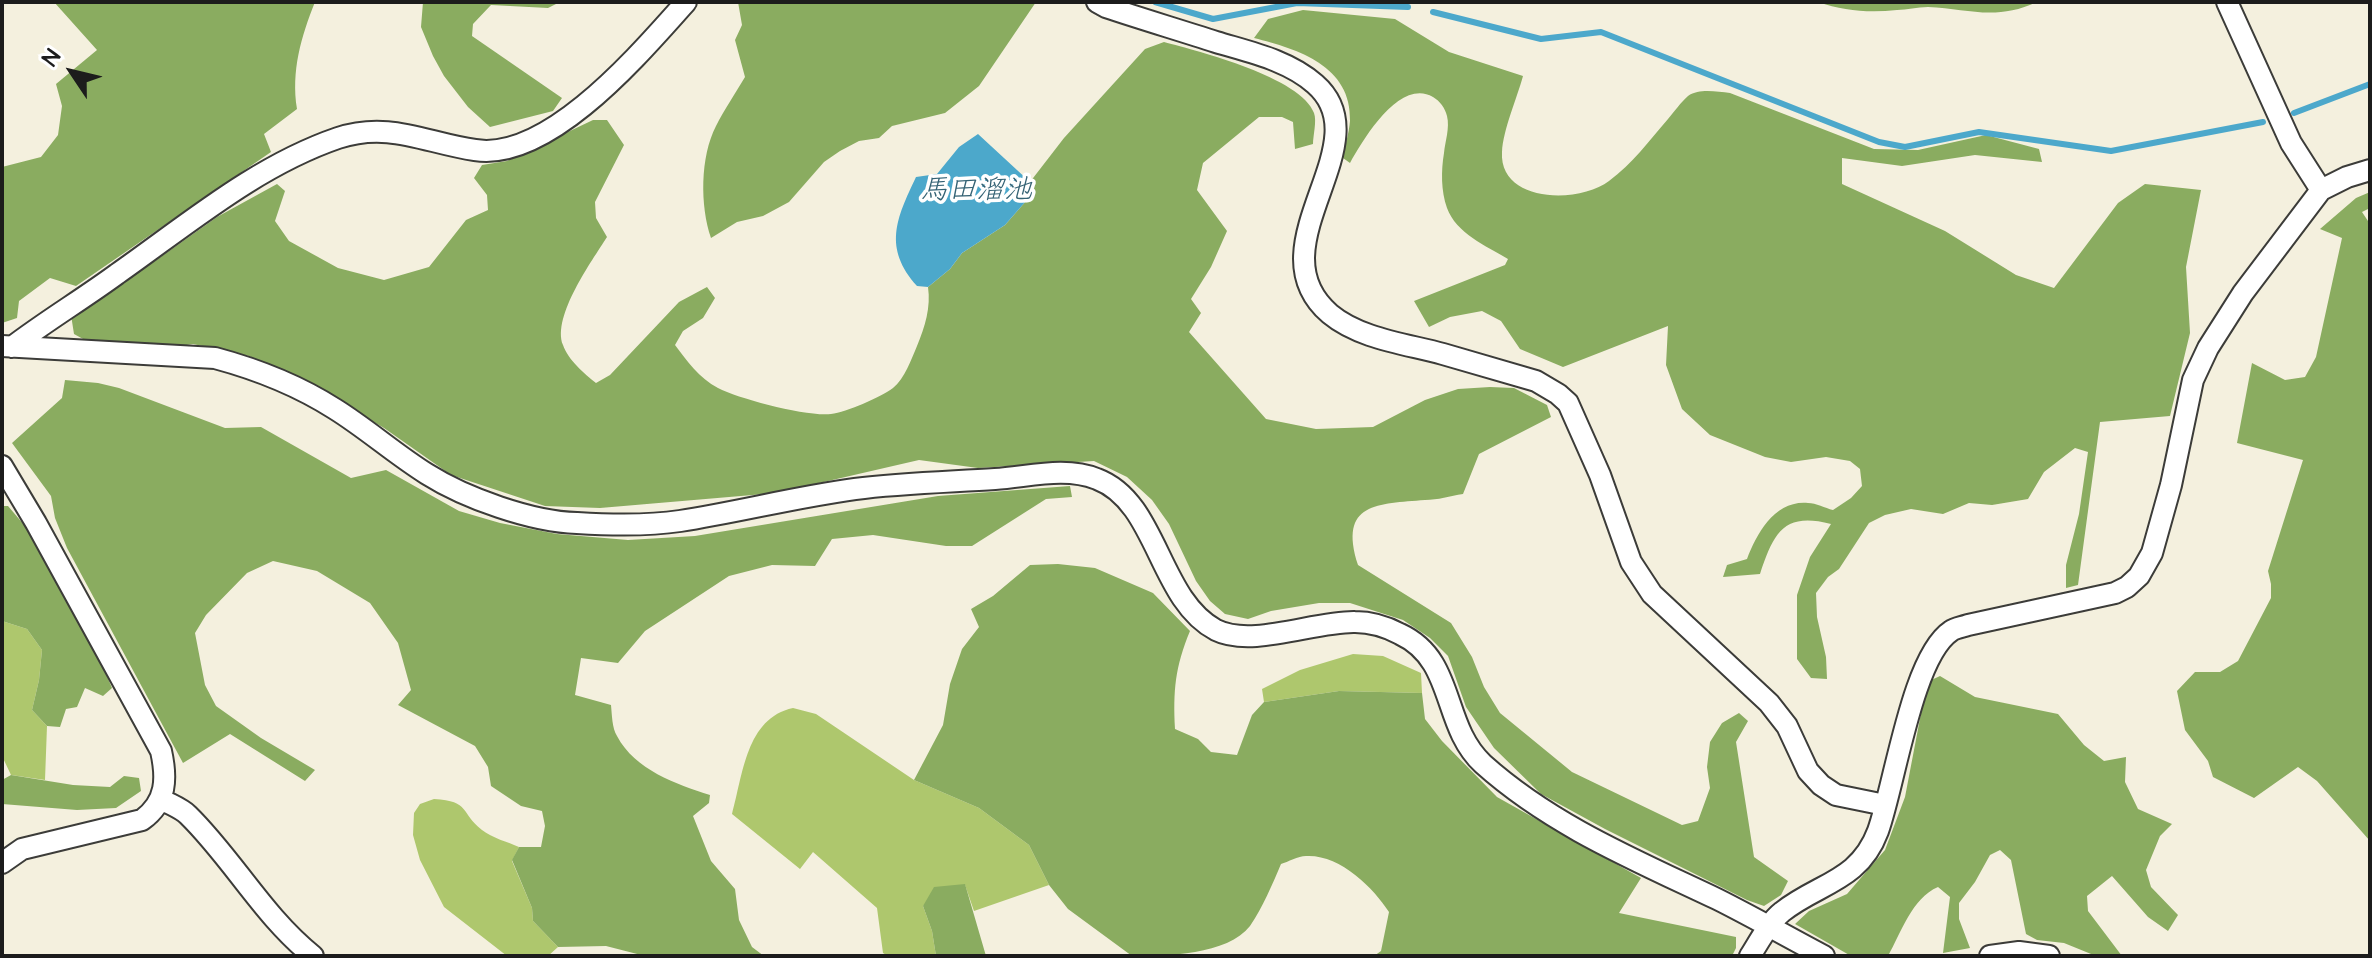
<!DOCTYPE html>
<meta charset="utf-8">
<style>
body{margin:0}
#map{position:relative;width:2372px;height:958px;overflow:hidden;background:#f4f0de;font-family:"Architects Daughter",sans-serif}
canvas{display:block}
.frame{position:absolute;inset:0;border:4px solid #1c1c1c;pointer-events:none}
.north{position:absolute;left:32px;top:32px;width:80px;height:80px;-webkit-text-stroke:6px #fff;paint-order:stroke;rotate:305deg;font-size:22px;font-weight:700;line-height:32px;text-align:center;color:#1c1c1c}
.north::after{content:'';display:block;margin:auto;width:28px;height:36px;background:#1c1c1c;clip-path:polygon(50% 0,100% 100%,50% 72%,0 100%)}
</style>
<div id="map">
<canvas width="2372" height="958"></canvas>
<div class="frame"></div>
<div class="north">N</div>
</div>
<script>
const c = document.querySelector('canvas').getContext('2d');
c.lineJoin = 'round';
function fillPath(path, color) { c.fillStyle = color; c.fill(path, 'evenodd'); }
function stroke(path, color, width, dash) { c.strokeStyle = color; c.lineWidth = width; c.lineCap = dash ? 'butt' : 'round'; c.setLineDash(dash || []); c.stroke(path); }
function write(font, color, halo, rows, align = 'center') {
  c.font = font + ' "Architects Daughter","Klee One",sans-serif'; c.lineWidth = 7; c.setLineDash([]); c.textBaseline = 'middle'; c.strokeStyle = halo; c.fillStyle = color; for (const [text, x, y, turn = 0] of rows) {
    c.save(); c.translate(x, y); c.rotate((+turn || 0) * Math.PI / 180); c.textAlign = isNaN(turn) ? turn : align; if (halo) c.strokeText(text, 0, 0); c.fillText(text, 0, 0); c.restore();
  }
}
const green = new Path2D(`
 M2,621L27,629L42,650L39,680L32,710L47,726L45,780L11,775L2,756Z
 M1353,654L1383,656L1421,673L1422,693L1339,691L1264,702L1262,689L1300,670Z
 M793,708L816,714L914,780L979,808L1029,845L1049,885L974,911L965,885L923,906L932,931L936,956H888L883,953L877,908L813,852L800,869L732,814C743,775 746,718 793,708Z
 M434,799C471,801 460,813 482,830C492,838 508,842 519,847L512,861L532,908L533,921L558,947L548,956H507L444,907L420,860L413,835L414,813L420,804Z`);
const forest = new Path2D(`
 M54,2H315C301,37 291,71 297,109L264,134L271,152L76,286L50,278L19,301L17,318L2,323V167L41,157L58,135L62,106L56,84L97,50Z
 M423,2H560L548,8L491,5L473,24L472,36L562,98L553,111L490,127L468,107L444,76L433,56L421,27Z
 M738,2H1036L979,86L945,113L892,126L879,138L859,141L840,151L824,162L789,202L763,216L737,222L711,238C700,206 700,157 716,126C724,110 735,94 745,77L735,40L742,25Z
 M1818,2H2037C1996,21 1969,9 1928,7C1917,7 1907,10 1897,10C1869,13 1844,11 1818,2Z
 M1303,10L1395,19L1449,52L1523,76C1517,98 1503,130 1502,152C1499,203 1579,204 1609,181C1632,164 1649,141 1668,119C1674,112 1681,102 1688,96C1700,88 1717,92 1730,93L1874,149L1918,150L1986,135L2039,149L2042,162L1975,155L1902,166L1842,158V184L1945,231L2016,275L2054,288L2118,203L2145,184L2201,190L2186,267L2190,333L2170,416L2100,422L2078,585L2066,588V565L2079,514L2088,452L2075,448L2044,472L2028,499L1992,505L1969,503L1943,514L1911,509L1885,515L1869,523L1839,569L1828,577L1816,593L1817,617L1826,657L1827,679L1811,678L1797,659V595L1810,557L1831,524C1784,512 1774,532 1760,574L1723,577L1727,565L1747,559C1757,533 1775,500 1808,503C1816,503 1825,508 1833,510L1851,498L1862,486L1860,469L1850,461L1826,457L1791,462L1765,457L1710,435L1682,409L1666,365L1668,326L1563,367L1520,349L1501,321L1482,311L1450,317L1429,327L1414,301L1505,265L1508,259C1486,246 1456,233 1447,208C1441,191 1441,171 1444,153C1445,142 1450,128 1447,116C1445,108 1440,101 1433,97C1400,78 1364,138 1350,163L1343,158C1345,146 1349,133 1350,121C1352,66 1298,49 1254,38L1268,19Z
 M1164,42C1199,51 1302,78 1314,113C1317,121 1313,136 1313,144L1295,149L1293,122L1282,117H1259L1203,163L1197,190L1227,231L1211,267L1191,299L1201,313L1189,332L1266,419L1316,429L1373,427L1425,400L1458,389L1490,387L1514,388L1547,405L1551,417L1479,454L1463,494C1450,496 1438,500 1425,500C1378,504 1338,502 1358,565L1451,623L1472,657L1484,687L1500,713L1572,772L1682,825L1698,821L1710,788L1707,767L1710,742L1722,723L1739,713L1748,721L1736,742L1754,857L1788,881L1781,895L1764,906L1747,900L1605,829L1541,794L1494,748L1466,707L1448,656L1430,638L1403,620L1350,603H1319L1271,611L1248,619L1225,614L1210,601L1196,581L1169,524L1152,500L1127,477L1094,461L978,468L919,460L776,493L600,508L545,506L451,475L384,428L309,384L249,356L193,344L143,352L103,350L74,334L71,315L109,288L155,261L217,217L277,184L285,191L275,221L289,241L338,268L384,280L429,267L466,220L488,210L487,195L474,178L482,165L507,161L593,120H607L624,145L595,202L596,218L607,237C592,261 552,316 563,345C568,360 585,374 596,383L610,375L679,302L707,287L715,298L703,318L683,331L675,345C687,361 699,378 718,388C739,399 808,417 831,414C847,412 879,398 893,388C905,378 911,360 917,346C925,327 931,307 928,287L950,269L962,253L1005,225L1026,201L1030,182L1064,138L1145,49Z
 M2370,192V208L2362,212L2370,224V841L2317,781L2298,767L2254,798L2213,777L2208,761L2185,730L2177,691L2195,672H2220L2238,661L2271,598V584L2268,571L2303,460L2237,443L2252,363L2285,380L2305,377L2316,357L2342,238L2320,229L2356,198Z
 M65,380L98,383L119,388L225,428L261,427L351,478L386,470L459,511L500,523L557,534L628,540L695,536L938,496L1070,486L1072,497L1046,499L972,546H946L873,535L832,539L815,566L772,565L729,576L645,631L618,663L581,658L575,695L611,705C612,715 612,728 617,736C635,770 676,784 710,795L709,803L693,816L711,861L735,889L739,920L752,947L764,956H645L606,946L558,947L533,921L532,908L512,860L519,847H541L545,826L542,811L521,806L491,786L488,767L475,746L398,705L411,690L398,643L370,603L317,571L273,561L247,573L206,615L195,633L205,685L216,706L261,738L315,770L305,781L230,734L183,763L67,548L55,518L51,496L12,443L62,398Z
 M2,506H8L25,526L86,627L112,688L103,696L85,688L77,707L66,709L60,727L47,726L32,710L39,680L42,650L27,629L2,621Z
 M1058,564L1095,568L1153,593L1190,631C1175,667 1173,691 1175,729L1198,739L1211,752L1237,755L1252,715L1264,702L1339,691L1422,693L1425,719L1442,741L1497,797L1641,878L1619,913L1736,937V948L1732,956H1374L1381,951L1389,912C1373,887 1339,854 1306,856C1298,856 1288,862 1281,864C1272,885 1263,907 1250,926C1228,955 1165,956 1132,956L1068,909L1049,885L1029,845L979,808L914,780L943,725L950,684L962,649L979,627L971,609L993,596L1030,565Z
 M1940,676L1975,697L2058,714L2084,745L2104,761L2126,757L2125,782L2138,809L2172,824L2160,836L2146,870L2151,887L2178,915L2168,931L2148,917L2112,876L2087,896L2088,911L2122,956H2096L2064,943L2037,940L2026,934L2011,860L2000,850L1990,855L1975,882L1959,903V919L1970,948L1943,953L1950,897L1938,887C1912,898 1901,933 1888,956H1851L1795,924L1809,911L1847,894L1885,850L1905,797L1927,682Z
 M11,775L73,785L110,787L124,776L139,778L141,791L116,808L77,810L2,804V780Z
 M965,884L986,956H936L932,931L923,906L934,887Z`);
const water = new Path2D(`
 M978,134L1030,182L1026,201L1005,225L962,253L950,269L928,287L917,286C883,248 896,219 916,177L937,174L959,147Z`);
const stream = new Path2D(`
 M1155,2L1213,19L1297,3L1408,7
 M1433,12L1541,39L1601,32L1879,142L1905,147L1979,132L2111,151L2263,122
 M2294,113L2370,84`);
const street = new Path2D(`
 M1097,2L1106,7C1142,19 1179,30 1216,42C1249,52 1288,60 1315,84C1384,144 1251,246 1330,314C1360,339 1407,344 1443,354C1474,363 1505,372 1536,381L1558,394L1568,403L1600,475L1631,562L1652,594L1769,703L1787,726L1808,771L1821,785L1836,795L1885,805
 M2227,2L2291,143L2321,190
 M2,346L215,358C256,369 299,386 335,409C367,429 395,454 427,474C465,498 532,522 577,523C610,525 647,526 680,521C738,512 796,497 855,489C901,483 948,482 995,479C1028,477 1065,466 1097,479C1158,502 1158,599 1216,630C1252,648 1315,621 1355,622C1370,622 1387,627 1400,634C1456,660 1441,725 1483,764C1551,825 1635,860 1717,899C1753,917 1788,937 1824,956
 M12,347C46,321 83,299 117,274C187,225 256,166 338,138C389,121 426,143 475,150C549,162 641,52 686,2
 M2,466L36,523L161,751C167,778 167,802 142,820L22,849L2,863
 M161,799C169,804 181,808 188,815C233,859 263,916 313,956
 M1750,956C1759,942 1769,922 1782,912C1818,883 1859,882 1878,831C1895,784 1912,657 1951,631C1955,628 1963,627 1968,625L2115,593L2127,587L2139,576L2152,553L2171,485L2193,380L2208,348L2243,293L2321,190L2347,177L2370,170
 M1990,956L2019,952L2049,956`);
const waterNames = [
 ["馬田溜池",976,192]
];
fillPath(green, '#aec76d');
fillPath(forest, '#8aac60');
fillPath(water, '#4ca8cb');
stroke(stream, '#4ca8cb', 6);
stroke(street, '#3c3c39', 24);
stroke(street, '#fff', 20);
write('italic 28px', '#346274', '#fff', waterNames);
</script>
